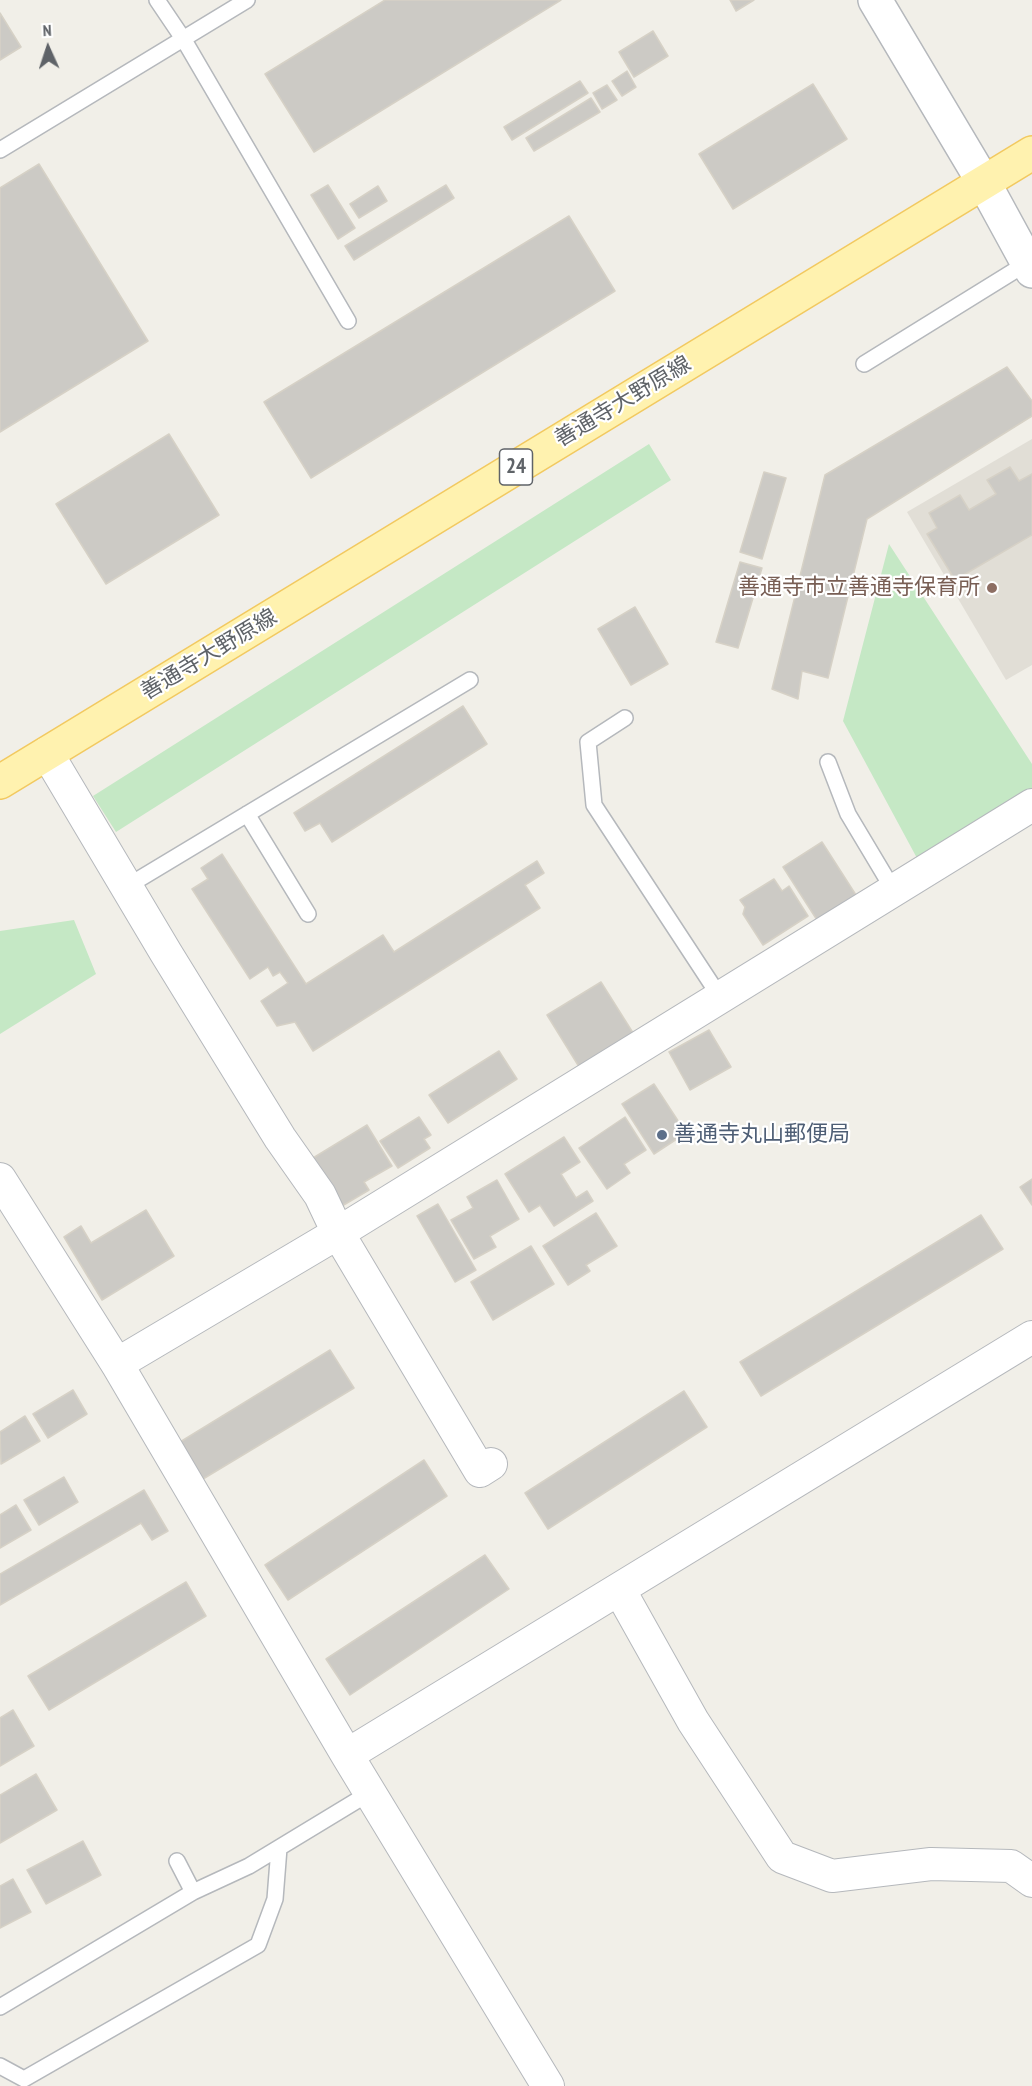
<!DOCTYPE html>
<meta charset="utf-8">
<style>
body{margin:0}
#map{position:relative;width:1032px;height:2086px;overflow:hidden;background:#f1efe8;font-family:"PT Sans Narrow",sans-serif}
canvas{display:block}
.north{position:absolute;left:18px;top:18px;width:60px;height:60px;-webkit-text-stroke:4px #fff;paint-order:stroke;rotate:357deg;font-size:16px;font-weight:700;line-height:24px;text-align:center;color:#5f6368}
.north::after{content:'';display:block;margin:auto;width:21px;height:27px;background:#5f6368;clip-path:polygon(50% 0,100% 100%,50% 72%,0 100%)}
</style>
<div id="map">
<canvas width="1032" height="2086"></canvas>
<div class="north">N</div>
</div>
<script>
const c = document.querySelector('canvas').getContext('2d');
c.lineJoin = 'round';
function fillPath(path, color) { c.fillStyle = color; c.fill(path, 'evenodd'); }
function stroke(path, color, width, dash) { c.strokeStyle = color; c.lineWidth = width; c.lineCap = dash ? 'butt' : 'round'; c.setLineDash(dash || []); c.stroke(path); }
function write(font, color, halo, rows, align = 'center') {
  c.font = font + ' "PT Sans Narrow","Noto Sans JP",sans-serif'; c.lineWidth = 4.5; c.setLineDash([]); c.textBaseline = 'middle'; c.strokeStyle = halo; c.fillStyle = color; for (const [text, x, y, turn = 0] of rows) {
    c.save(); c.translate(x, y); c.rotate((+turn || 0) * Math.PI / 180); c.textAlign = isNaN(turn) ? turn : align; if (halo) c.strokeText(text, 0, 0); c.fillText(text, 0, 0); c.restore();
  }
}
const education = new Path2D(`
 M1032,439V665L1006,680L907,512Z`);
const green = new Path2D(`
 M649,444L671,480L116,832L93,796Z
 M889,544L1032,764V793L918,860L843,721Z
 M74,920L96,974L0,1034V931Z`);
const building = new Path2D(`
 M385,0H561L314,152L265,74Z
 M730,0H754L736,11Z
 M0,13L21,47L0,60Z
 M653,31L668,56L634,77L619,52Z
 M627,71L636,87L622,96L612,81Z
 M580,81L588,93L512,140L504,127Z
 M813,84L847,139L733,209L699,154Z
 M607,85L617,100L602,109L593,93Z
 M591,98L600,112L534,151L526,138Z
 M39,164L148,341L0,432V188Z
 M328,185L355,228L338,239L311,195Z
 M446,185L454,198L354,260L345,246Z
 M378,186L387,201L359,218L350,204Z
 M569,216L615,291L311,478L264,402Z
 M1007,367L1032,401V416L867,519L828,678L802,671L798,699L772,689L825,475Z
 M169,434L219,515L106,584L56,504Z
 M1010,467L1019,481L1032,474V535L955,580L927,534L937,528L929,513L960,495L969,510L996,494L987,480Z
 M764,472L786,478L762,559L740,552Z
 M740,562L762,568L738,648L716,642Z
 M635,607L668,664L631,685L598,629Z
 M463,706L487,744L332,842L320,823L305,831L294,813Z
 M822,842L856,895L817,920L783,867Z
 M222,854L306,984L383,935L394,952L537,861L544,873L525,885L540,908L313,1051L295,1022L277,1026L261,1001L288,983L280,972L273,976L268,967L250,979L192,889L208,879L201,868Z
 M774,879L782,891L789,886L808,916L763,945L743,914L745,907L740,900Z
 M601,982L635,1036L581,1070L547,1015Z
 M709,1030L731,1067L690,1090L669,1052Z
 M499,1051L517,1079L448,1123L429,1095Z
 M654,1084L686,1133L654,1154L622,1104Z
 M419,1117L431,1135L424,1139L430,1148L398,1168L380,1141Z
 M625,1117L646,1150L624,1164L630,1173L607,1189L579,1148Z
 M367,1125L392,1166L364,1182L369,1190L342,1206L313,1158Z
 M564,1137L580,1162L561,1174L576,1198L587,1191L593,1201L554,1226L540,1205L529,1212L505,1174Z
 M1032,1179V1205L1020,1187Z
 M497,1180L519,1219L490,1236L496,1247L474,1259L451,1220L473,1208L467,1197Z
 M438,1204L476,1270L455,1282L417,1216Z
 M146,1210L174,1256L102,1300L64,1237L81,1226L91,1243Z
 M596,1213L617,1246L586,1265L590,1271L568,1285L543,1246Z
 M981,1215L1003,1249L761,1396L740,1362Z
 M531,1246L554,1284L493,1320L471,1282Z
 M330,1350L354,1388L203,1479L180,1442Z
 M73,1390L87,1414L48,1438L33,1414Z
 M684,1391L707,1427L548,1529L525,1493Z
 M25,1416L40,1441L1,1464L0,1432Z
 M424,1460L447,1496L288,1600L265,1565Z
 M64,1477L78,1502L39,1525L24,1500Z
 M144,1490L168,1531L152,1540L141,1523L0,1605V1574Z
 M16,1505L31,1530L0,1548V1515Z
 M485,1555L509,1589L350,1695L326,1659Z
 M186,1582L206,1616L49,1710L28,1676Z
 M13,1710L34,1746L0,1766V1718Z
 M36,1774L57,1810L0,1843V1795Z
 M83,1841L101,1875L46,1904L27,1870Z
 M13,1879L31,1912L0,1928V1886Z`);
const service = new Path2D(`
 M157,0L184,40L348,321
 M0,150L247,0
 M864,364L1027,263
 M625,718L588,742L594,805L720,997
 M828,762L848,814L894,891
 M247,814L308,914
 M126,887L470,680
 M177,1861L193,1892L249,1866L371,1792
 M0,2007L193,1892
 M0,2066L24,2079L258,1945L275,1899L279,1848`);
const minor = new Path2D(`
 M47,753L166,953L280,1138L320,1195L338,1233L480,1471L491,1464
 M0,1179L117,1364L347,1755L548,2086
 M117,1364L338,1233L1032,805
 M619,1589L693,1721L782,1857L832,1876L931,1864L1011,1866L1032,1881
 M347,1755L1032,1337`);
const tertiary = new Path2D(`
 M875,0L984,183L1032,271`);
const primary = new Path2D(`
 M0,782L1032,153`);
const markers = [
 [992,588,6,"#8d6e63"],
 [662,1135,6,"#5c6f8a"]
];
const shields = [
 [516,467,33]
];
const shieldNames = [
 ["24",516,467]
];
const streetNames = [
 ["善通寺大野原線",623,402,-31],
 ["善通寺大野原線",209,655,-31]
];
const educationNames = [
 ["善通寺市立善通寺保育所",980,588]
];
const serviceNames = [
 ["善通寺丸山郵便局",674,1135]
];
fillPath(education, '#e1ded6');
fillPath(green, '#c5e8c5');
fillPath(building, '#cccac5');
stroke(building, '#d6d1c6', 1.5);
stroke(service, '#b5b8bc', 18);
stroke(minor, '#b5b8bc', 34);
stroke(tertiary, '#b5b8bc', 36);
stroke(primary, '#f2c960', 36);
stroke(service, '#fff', 15);
stroke(minor, '#fff', 32);
stroke(tertiary, '#fff', 33);
stroke(primary, '#fff2af', 33);
for (const [x, y, r, color] of markers) { const dot = new Path2D(); dot.arc(x, y, r, 0, 2 * Math.PI); c.fillStyle = color; c.fill(dot); stroke(dot, '#fff', 2); }
for (const [x, y, w] of shields) { const box = new Path2D(); box.roundRect(x - w / 2, y - 18, w, 36, 4.5); c.fillStyle = '#fff'; c.fill(box); stroke(box, '#5f6368', 1.5); }
write('bold 21px', '#5f6368', null, shieldNames);
write('22px', '#5f6368', '#fff', streetNames);
write('22px', '#785e54', '#fff', educationNames, 'right');
write('22px', '#4e5e75', '#fff', serviceNames, 'left');
</script>
